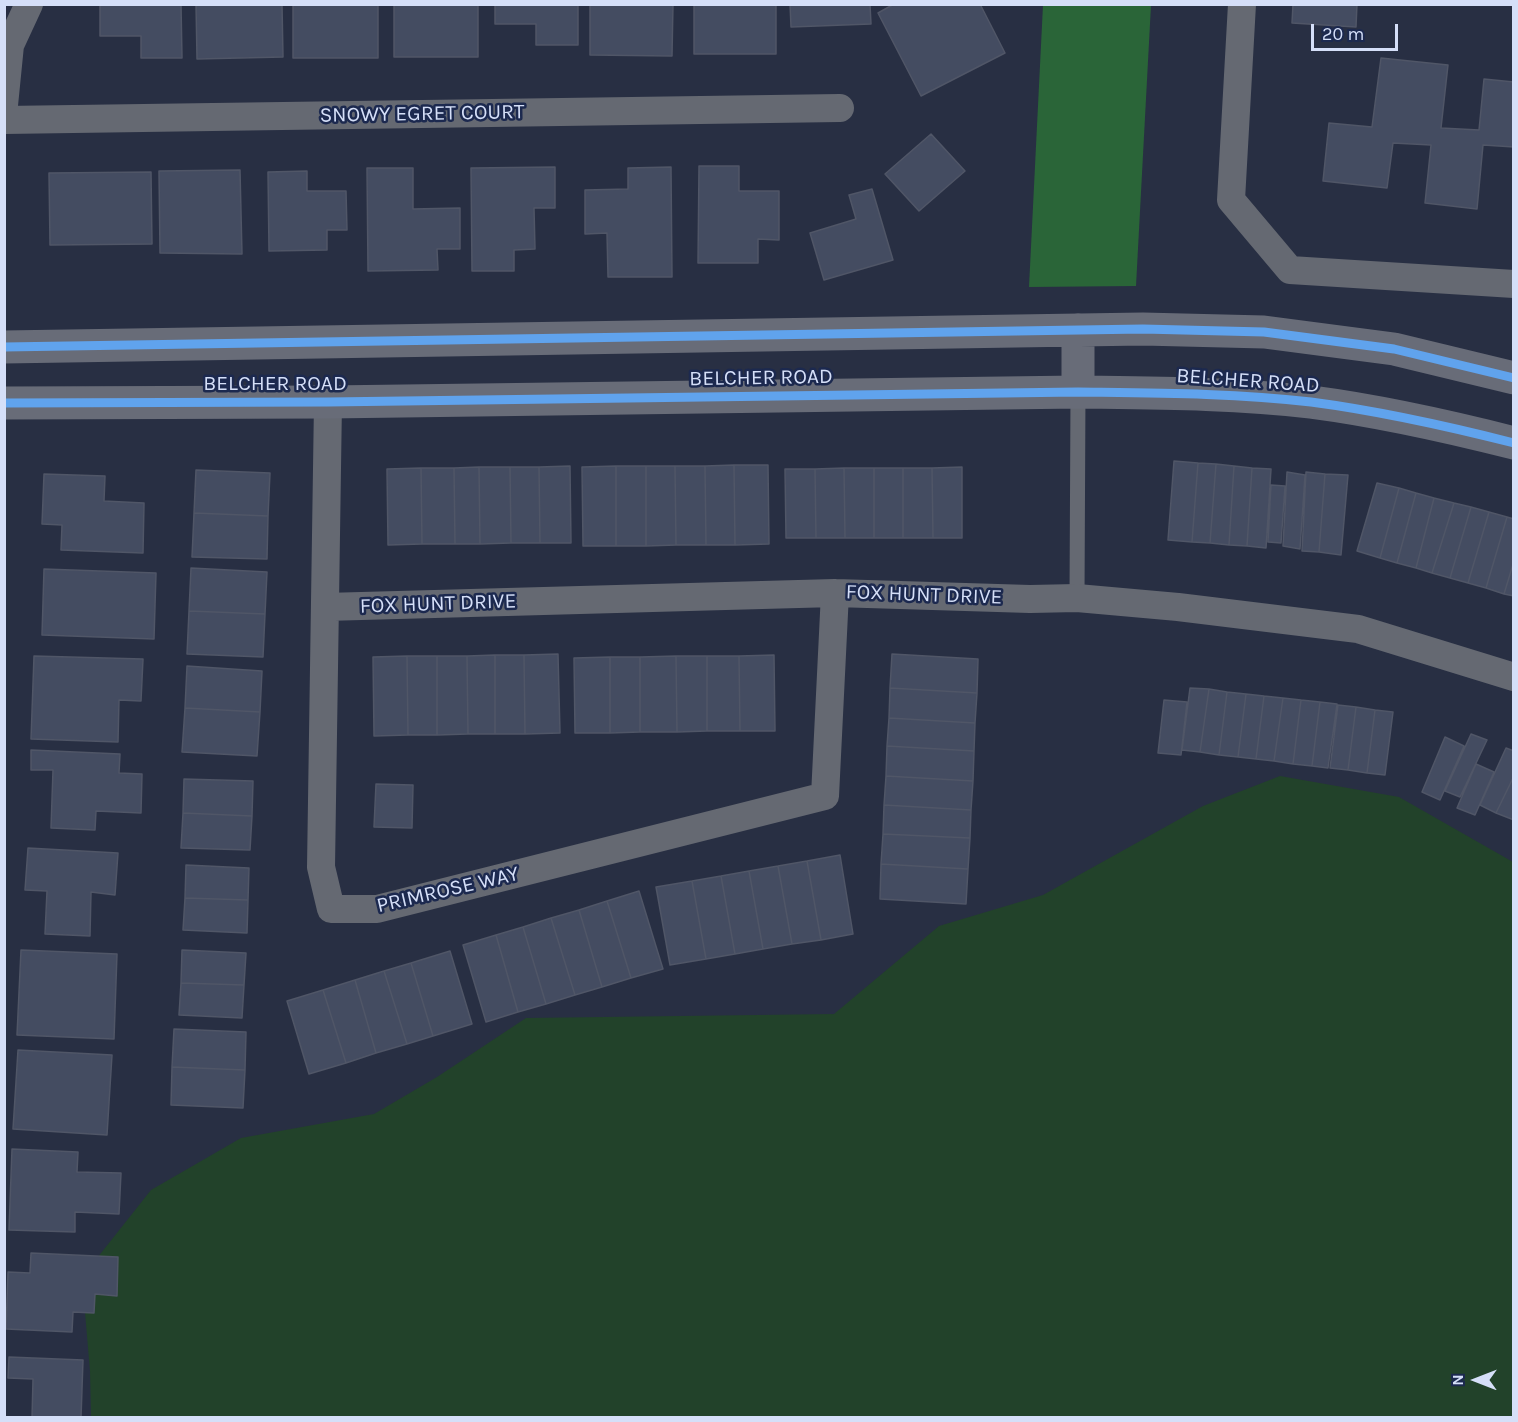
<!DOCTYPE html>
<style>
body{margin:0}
#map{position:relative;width:1518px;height:1422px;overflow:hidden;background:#282f43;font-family:Karla,sans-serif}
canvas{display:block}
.frame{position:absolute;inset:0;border:6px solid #d5dff8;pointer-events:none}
.north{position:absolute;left:1446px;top:1350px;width:60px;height:60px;-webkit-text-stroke:4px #1c294f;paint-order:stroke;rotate:270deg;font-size:16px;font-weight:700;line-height:24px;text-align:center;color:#d5dff8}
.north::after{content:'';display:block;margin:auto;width:21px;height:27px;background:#d5dff8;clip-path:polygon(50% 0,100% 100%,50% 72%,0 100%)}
.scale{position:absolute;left:1311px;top:24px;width:87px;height:27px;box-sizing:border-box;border:3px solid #d5dff8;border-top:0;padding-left:8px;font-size:18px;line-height:21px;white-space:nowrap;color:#d5dff8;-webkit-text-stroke:4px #1c294f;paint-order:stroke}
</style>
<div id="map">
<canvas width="1518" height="1422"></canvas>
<div class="frame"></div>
<div class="north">N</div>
<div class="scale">20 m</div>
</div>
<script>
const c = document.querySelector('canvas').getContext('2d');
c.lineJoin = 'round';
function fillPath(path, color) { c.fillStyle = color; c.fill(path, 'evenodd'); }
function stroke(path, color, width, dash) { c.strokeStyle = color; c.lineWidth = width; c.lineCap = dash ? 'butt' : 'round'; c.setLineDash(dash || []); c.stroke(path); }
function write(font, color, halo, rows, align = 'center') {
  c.font = font + ' Karla,sans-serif'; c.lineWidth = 5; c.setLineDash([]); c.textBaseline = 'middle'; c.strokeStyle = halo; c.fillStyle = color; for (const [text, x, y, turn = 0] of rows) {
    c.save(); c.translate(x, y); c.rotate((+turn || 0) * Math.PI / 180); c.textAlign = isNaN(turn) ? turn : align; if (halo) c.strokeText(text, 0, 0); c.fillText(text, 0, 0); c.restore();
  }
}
const green = new Path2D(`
 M1280,776L1399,797L1513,862V1417H91L90,1371L82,1277L151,1190L241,1138L374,1114L437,1077L526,1018L834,1014L939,926L1043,895L1203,806Z`);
const forest = new Path2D(`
 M1043,5H1151L1136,286L1029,287Z`);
const building = new Path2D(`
 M100,4H181L182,58H141V36H100Z
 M196,4H282L283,57L197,59Z
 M293,4H378V58H293Z
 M394,4H478V57H394Z
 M495,4H578V45H536V24H495Z
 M590,4H673L672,56L590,55Z
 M694,4H776V54H694Z
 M790,4H870L871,24L791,27Z
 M894,4H980L1005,53L921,96L878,13Z
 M1293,4H1357L1356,27L1292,23Z
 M1381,58L1448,65L1441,128L1479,130L1484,79L1514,82V147L1483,145L1477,209L1425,203L1431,145L1393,143L1387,188L1323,181L1329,123L1372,127Z
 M931,134L965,171L919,211L885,174Z
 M699,166H739V191H779V240L758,239V263H698Z
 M555,167V208H534L535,249L514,250V271H472L471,168Z
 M671,167L672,277H608L607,233L585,234V190L628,189V168Z
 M367,168H413V209L460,208V249H437L438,270L368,271Z
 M240,170L242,254L160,253L159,171Z
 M307,171V191H346L347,230H327V250L269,251L268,172Z
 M151,172L152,244L50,245L49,173Z
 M872,189L893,260L824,280L810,233L856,219L849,195Z
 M1174,461L1198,463L1192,542L1168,540Z
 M1198,463L1216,464L1210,543L1192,542Z
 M1216,464L1234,466L1229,545L1210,543Z
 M734,465L735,545H706L705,466Z
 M734,465H768L769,544L735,545Z
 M570,466L571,543H540L539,467Z
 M616,466V546H583L582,467Z
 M616,466H646V546H616Z
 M646,466H675L676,545L646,546Z
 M675,466H705L706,545H676Z
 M1234,466L1252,468L1247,546L1229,545Z
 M479,467L480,544H455L454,468Z
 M479,467H510L511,543L480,544Z
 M510,467H539L540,543H511Z
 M962,467V538H933L932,468Z
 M421,468H454L455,544H422Z
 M421,468L422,544L388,545L387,469Z
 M844,468H874V538H845Z
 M844,468L845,538H816L815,469Z
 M874,468H903V538H874Z
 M903,468H932L933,538H903Z
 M1252,468L1271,469L1266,548L1247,546Z
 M785,469H815L816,538H786Z
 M196,470L270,473L268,516L194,513Z
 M1287,472L1305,475L1300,549L1283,546Z
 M1306,472L1325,474L1319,552L1302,551Z
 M44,474L105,476L104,501L144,503L143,553L61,550L62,525L42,524Z
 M1325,474L1348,475L1341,555L1319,552Z
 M1377,483L1399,488L1380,558L1357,551Z
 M1271,485L1285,486L1281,543L1268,542Z
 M1399,488L1416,493L1397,563L1380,558Z
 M1416,493L1434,498L1416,568L1397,563Z
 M1434,498L1454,503L1432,573L1416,568Z
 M1454,503L1471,507L1450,578L1432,573Z
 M1471,507L1489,512L1468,583L1450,578Z
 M1489,512L1507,517L1486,588L1468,583Z
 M194,513L268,516L267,559L192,557Z
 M1507,517L1514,519V561L1504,594L1486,588Z
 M1514,561V596L1504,594Z
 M191,568L267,572L265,614L189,611Z
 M44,569L156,573L154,639L42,635Z
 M189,611L265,614L263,657L187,654Z
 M558,654L560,733L525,734L524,655Z
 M892,654L978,659L977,693L890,688Z
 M495,655V734H468L467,656Z
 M495,655H524L525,734H495Z
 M774,655L775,731H740L739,656Z
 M34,656L143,659L141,701L119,700L118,742L31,739Z
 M407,656L408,735L374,736L373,657Z
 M407,656H437V735H408Z
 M437,656H467L468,734L437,735Z
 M676,656L677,732H640V657Z
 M676,656H707V731L677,732Z
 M707,656H739L740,731H707Z
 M610,657H640V732L610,733Z
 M610,657V733H575L574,658Z
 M187,666L262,671L260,712L185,708Z
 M890,688L977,693L975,723L889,718Z
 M1190,688L1209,689L1200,752L1182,750Z
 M1209,689L1227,692L1219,755L1200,752Z
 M1227,692L1246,694L1238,757L1219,755Z
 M1246,694L1264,696L1256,759L1238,757Z
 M1264,696L1283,698L1274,761L1256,759Z
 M1283,698L1301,700L1293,764L1274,761Z
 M1164,700L1187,702L1181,755L1158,753Z
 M1301,700L1320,702L1312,766L1293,764Z
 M1320,702L1337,704L1328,768L1312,766Z
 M1338,705L1356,707L1348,770L1330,768Z
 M1356,707L1375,710L1367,773L1348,770Z
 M185,708L260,712L257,756L182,752Z
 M1375,710L1393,712L1385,775L1367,773Z
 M889,718L975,723L974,751L887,746Z
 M1471,734L1487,740L1460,797L1445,791Z
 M1445,737L1464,746L1440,800L1422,792Z
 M887,746L974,751L973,781L886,776Z
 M1506,748L1514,751V776L1496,813L1480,805Z
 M31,750L120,754L119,773L142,774L141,813L96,811L95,830L51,828L53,770H31Z
 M1476,764L1494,772L1475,815L1457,808Z
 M886,776L973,781L971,810L884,805Z
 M1514,776V820L1496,813Z
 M184,779L253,781L252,816L183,813Z
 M376,784L413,785L412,828L374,827Z
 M884,805L971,810L970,838L883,834Z
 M183,813L252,816L250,850L181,848Z
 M883,834L970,838L968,869L881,864Z
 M28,848L118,853L115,895L91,892L90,936L45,934L47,891L25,890Z
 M840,855L853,934L821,940L807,861Z
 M807,861L821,940L792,944L778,866Z
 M881,864L968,869L966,904L880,899Z
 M186,865L249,868L248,900L185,898Z
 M778,866L792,944L763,949L749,871Z
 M749,871L763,949L735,954L721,876Z
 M721,876L735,954L706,959L692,881Z
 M692,881L706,959L670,965L656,887Z
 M639,891L663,969L631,978L607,901Z
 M185,898L248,900L247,933L183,930Z
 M607,901L631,978L602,987L579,910Z
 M579,910L602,987L575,995L551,918Z
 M551,918L575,995L546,1004L523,927Z
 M523,927L546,1004L518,1012L496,935Z
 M496,935L518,1012L486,1022L463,945Z
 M21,950L117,954L114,1039L17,1035Z
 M182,950L246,953L244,985L181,983Z
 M450,951L472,1024L433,1036L411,963Z
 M411,963L433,1036L407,1044L384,971Z
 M384,971L407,1044L376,1053L355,980Z
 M355,980L376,1053L346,1063L323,990Z
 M181,983L244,985L242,1018L179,1015Z
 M323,990L346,1063L309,1074L287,1001Z
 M174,1029L246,1032L245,1070L172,1067Z
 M18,1050L112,1055L107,1135L13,1129Z
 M172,1067L245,1070L243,1108L171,1105Z
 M12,1149L78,1152L77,1172L121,1173L119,1214L75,1212V1232L9,1230Z
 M31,1253L118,1257L117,1296L95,1294L94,1313L73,1312L72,1332L6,1329L8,1272L30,1273Z
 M9,1357L83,1360L81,1418H32L33,1379L8,1378Z`);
const lane = new Path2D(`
 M1077,598L1078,392`);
const street = new Path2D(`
 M1242,4L1231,200L1290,270L1514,284
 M4,105L10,45L29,4
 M4,120L840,108
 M328,402L321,867L331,909H377L825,796L835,593
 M325,607L835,593L1030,599L1077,598L1178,607L1358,629L1514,677`);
const secondary = new Path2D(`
 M1078,330V392
 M4,347L1143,329L1264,332L1394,349L1514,378
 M4,403L328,402L1078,392C1155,393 1234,393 1311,402C1380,411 1447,426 1514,443`);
const cycleway = new Path2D(`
 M4,347L1143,329L1264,332L1394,349L1514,378
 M4,403L328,402L1078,392C1155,393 1234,393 1311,402C1380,411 1447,426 1514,443`);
const streetNames = [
 ["SNOWY EGRET COURT",422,114,-1],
 ["BELCHER ROAD",761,378,-1],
 ["BELCHER ROAD",1248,381,4],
 ["BELCHER ROAD",275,384],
 ["FOX HUNT DRIVE",924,595,2],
 ["FOX HUNT DRIVE",438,604,-2],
 ["PRIMROSE WAY",448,890,-13]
];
fillPath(green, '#22422a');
fillPath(forest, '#2a6538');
fillPath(building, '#444c61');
stroke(building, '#505667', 1.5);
stroke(lane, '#656972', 15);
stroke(street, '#656972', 28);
stroke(secondary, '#686c78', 33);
stroke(cycleway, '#60a3ed', 9);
write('21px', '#d5dff8', '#1c294f', streetNames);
</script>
